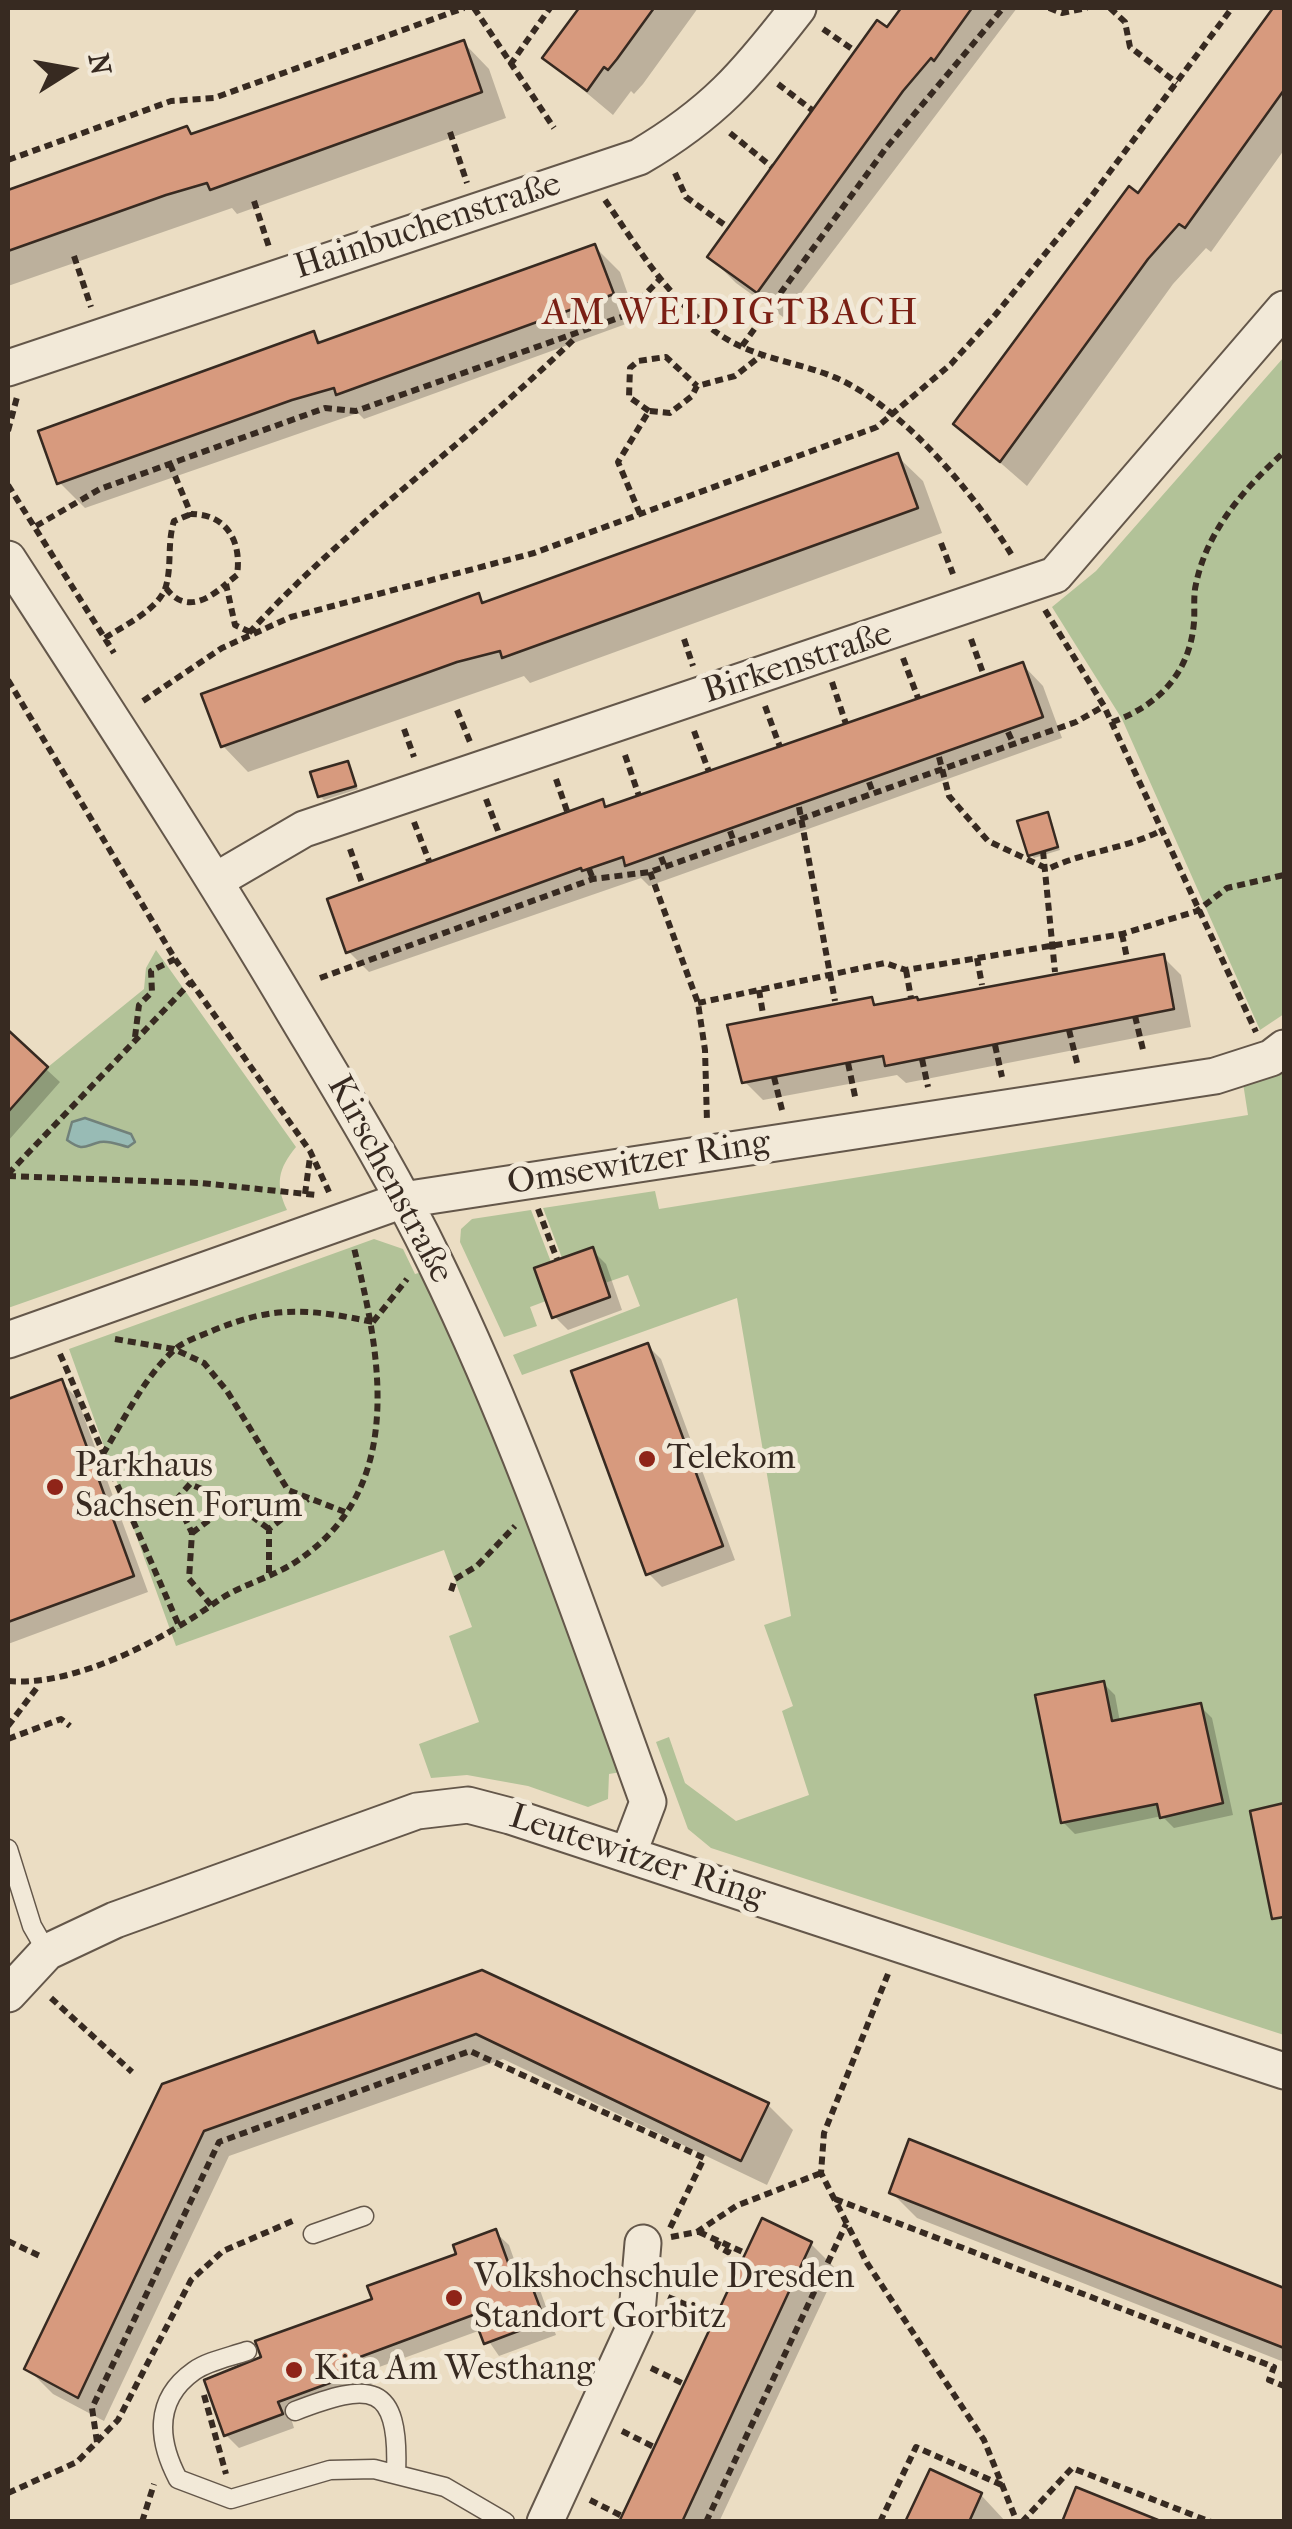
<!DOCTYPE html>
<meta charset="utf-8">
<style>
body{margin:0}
#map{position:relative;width:1292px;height:2529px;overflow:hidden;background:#ebddc3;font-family:"IM FELL French Canon",serif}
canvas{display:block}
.frame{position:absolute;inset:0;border:10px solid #372a21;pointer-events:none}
.north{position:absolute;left:20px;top:20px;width:100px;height:100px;-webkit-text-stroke:8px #f2e9d8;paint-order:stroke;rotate:79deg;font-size:28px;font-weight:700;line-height:40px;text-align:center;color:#372a21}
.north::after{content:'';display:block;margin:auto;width:35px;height:45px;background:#372a21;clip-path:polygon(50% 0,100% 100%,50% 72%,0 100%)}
</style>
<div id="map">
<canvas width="1292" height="2529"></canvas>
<div class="frame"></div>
<div class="north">N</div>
</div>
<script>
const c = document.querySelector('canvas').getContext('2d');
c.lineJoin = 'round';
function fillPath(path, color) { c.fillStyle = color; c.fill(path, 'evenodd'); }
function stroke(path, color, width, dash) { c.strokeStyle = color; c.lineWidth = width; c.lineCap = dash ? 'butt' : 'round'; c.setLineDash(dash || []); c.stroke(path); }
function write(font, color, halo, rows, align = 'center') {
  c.font = font + ' "IM FELL French Canon",serif'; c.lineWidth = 10; c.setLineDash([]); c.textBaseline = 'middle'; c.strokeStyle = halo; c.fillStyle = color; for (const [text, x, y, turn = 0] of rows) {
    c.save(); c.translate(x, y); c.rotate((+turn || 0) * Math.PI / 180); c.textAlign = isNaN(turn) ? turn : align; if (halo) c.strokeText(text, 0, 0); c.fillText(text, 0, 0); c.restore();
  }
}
const green = new Path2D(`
 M1284,357V1014L1260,1030L1122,719L1052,607L1096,571Z
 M156,950L296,1147C278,1169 275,1184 287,1210L8,1308V1112L48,1067L144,989L146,968Z
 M1284,1069V2035L711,1848L688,1829L656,1742L669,1737L685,1783L736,1821L809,1795L782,1711L793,1706L764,1625L791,1616L737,1298L522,1375L513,1355L640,1306L628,1275L605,1283L593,1247L562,1258L543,1208L655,1191L659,1209L1248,1115L1243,1083Z
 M531,1210L551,1262L534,1268L546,1301L530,1307L537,1326L504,1337L460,1242L461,1229L472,1219Z
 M374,1239L403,1249L415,1274L426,1271L483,1398L621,1772L609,1774L608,1799L588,1807L528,1786L467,1775L431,1778L419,1744L479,1722L449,1636L472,1627L444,1550L176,1646L69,1349Z`);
const water = new Path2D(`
 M85,1118L131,1134L135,1142L128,1147C119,1145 109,1140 100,1142C84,1146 84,1152 67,1140L72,1122Z`);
const shadow = new Path2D(`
 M582,8H698L643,84L634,94L631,91L613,115L545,58Z
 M904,8H1017L783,317L736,283L710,257Z
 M1276,8H1284V150L1211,252L1206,248L1173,284L1027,486L956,424L1138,197Z
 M464,43L489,69L506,118L237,214L232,208L8,286V193L186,129L193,136Z
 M595,247L620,272L637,320L364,419L358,413L85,508L60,483L313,334L323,344Z
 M897,456L923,481L942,533L530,683L524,676L248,772L223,746L478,596L487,604Z
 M1022,664L1043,686L1062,738L649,886L641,878L369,972L348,951L602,802L609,809Z
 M347,764L358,789L324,800L320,796Z
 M1047,815L1060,850L1034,858L1030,854Z
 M1163,957L1181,975L1191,1027L906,1083L897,1075L763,1100L745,1082L872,1000L878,1007L920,1002Z
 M8,1034L60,1082L8,1141Z
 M592,1250L606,1264L622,1310L568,1330L554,1316Z
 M647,1345L661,1359L735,1560L662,1587L648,1573Z
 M61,1382L77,1398L148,1592L8,1644V1401Z
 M1103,1683L1115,1695L1120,1722L1200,1706L1212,1718L1233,1815L1174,1828L1162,1816L1075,1834L1063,1822Z
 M482,1973L768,2105L793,2130L767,2185L503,2059L229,2156L104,2421L53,2394L27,2368L164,2086Z
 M911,2142L1284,2291V2362L917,2218L891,2192Z
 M763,2221L811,2244L837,2270L719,2522H622Z
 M495,2232L509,2245L516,2265L521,2263L535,2276L556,2335L499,2356L481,2330L371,2370L376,2383L290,2415L294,2428L239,2448L226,2435L264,2358Z
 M981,2495L1006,2522H908Z`);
const building = new Path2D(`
 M579,8H654L617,59L608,70L604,67L587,91L542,58Z
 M901,8H972L934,61L931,58L903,91L757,293L707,257L877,20L887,27Z
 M1273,8H1284V90L1185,228L1179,224L1148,259L1000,462L953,424L1129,186L1138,193Z
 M464,40L482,92L210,190L207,183L166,195L8,251V190L187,126L191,134Z
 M595,244L614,294L336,395L334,388L292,400L57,484L38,431L314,331L318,343Z
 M898,453L918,508L502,658L500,651L457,662L221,747L201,694L479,593L482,603Z
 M1023,662L1043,717L625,866L623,857L582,871L581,868L346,953L327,899L603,799L605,807Z
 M348,761L356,786L318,797L310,772Z
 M1048,812L1058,847L1028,856L1017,821Z
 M1164,954L1174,1009L885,1066L883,1056L742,1083L727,1025L872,997L874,1005L917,997L918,1000Z
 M8,1030L48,1067L8,1112Z
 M593,1247L610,1297L552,1318L534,1268Z
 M648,1343L723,1546L646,1575L571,1371Z
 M62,1379L134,1576L8,1622V1399Z
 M1104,1681L1112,1721L1201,1703L1223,1803L1160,1818L1157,1804L1061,1823L1035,1695Z
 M1284,1803V1917L1272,1919L1250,1811Z
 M482,1970L769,2103L741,2161L476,2034L204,2131L78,2398L24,2369L162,2084Z
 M909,2139L1284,2288V2348L889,2193Z
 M762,2218L812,2242L682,2522H619Z
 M496,2229L509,2265L522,2260L545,2321L484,2344L473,2315L360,2357L365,2370L278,2402L283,2414L224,2436L204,2380L261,2357L255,2341L372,2299L367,2286L456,2254L453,2245Z
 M930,2469L982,2493L969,2522H905Z
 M1076,2487L1158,2520V2522H1062Z`);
const path = new Path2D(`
 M474,8L554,128
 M1049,8L1062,13L1087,8
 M1110,8L1125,22L1130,47L1177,83
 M823,29L855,51
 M510,65L550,8
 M778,84L812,110
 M450,132L467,183
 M730,133L772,167
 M8,160L171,101L214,98L464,8
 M675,173L686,197L729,228
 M605,200C641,252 673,308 730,341C766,361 809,364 845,382C909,415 976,496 1013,557
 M254,201L269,247
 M74,256L91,307
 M742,346L886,148L1003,8
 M649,411L629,397L630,368L638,361L666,357L697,386
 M8,431L17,397
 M170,464L191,514C227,514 242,542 237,575L226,584L235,625L250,632
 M8,485L114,653
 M640,514L618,462L649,411L670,413L692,396L697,386L735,376L762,355
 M36,526L100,489L325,408L356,411L624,316L660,279
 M941,543L953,574
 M166,588C184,613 207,601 226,584
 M1045,610L1104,706L1256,1032
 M249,633C347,525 469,442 573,340
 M105,638C123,626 160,609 166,586C172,565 167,543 174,521L191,514
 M684,639L693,666
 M971,639L984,676
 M903,658L918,698
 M8,680L175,959L310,1151L329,1192
 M832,682L846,724
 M143,701L222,648L291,617L534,553L877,427L951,364L996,314L1088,201L1232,8
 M765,706L780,747
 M457,710L470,742
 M1112,722C1158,706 1190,673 1194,622C1195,610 1193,596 1196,584C1207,530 1245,488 1284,452
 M404,729L414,757
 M694,731L709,772
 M1008,732L1013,743
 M625,755L639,796
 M939,757L949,796L988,841L1048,869C1085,851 1126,849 1162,830
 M556,779L567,811
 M869,782L873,793
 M486,799L500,836
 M799,807L835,1001
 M414,822L429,861
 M730,831L734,842
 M350,849L363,886
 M1043,851L1055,972
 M661,857L665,867
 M589,869L593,879
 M650,872L698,1003L705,1050L707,1122
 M1122,934L1127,958
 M977,958L982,985
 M906,970L911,998
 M320,978L593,879L650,872L1076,722L1104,706
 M759,990L763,1014
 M698,1003L885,963L906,970L1122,934L1197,911L1227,888L1284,875
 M1135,1016L1144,1054
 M1069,1030L1078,1067
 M135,1037L139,1005L152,992L151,971L175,959
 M995,1045L1002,1077
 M922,1059L928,1087
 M848,1063L856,1101
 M774,1077L782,1110
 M8,1174L191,982
 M8,1176L201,1183L316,1195
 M305,1194L310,1157
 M538,1209L557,1259
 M373,1322L407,1279
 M115,1339L174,1349L204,1363L227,1391L288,1490L345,1512
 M60,1354L180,1628
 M103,1454C124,1420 143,1379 173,1351C183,1341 201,1336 214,1330C275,1305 310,1309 373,1322
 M192,1533L232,1503
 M269,1573V1529L308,1499
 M451,1591L455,1579L477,1566L515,1526
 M211,1605L189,1579L192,1533L176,1500L190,1484L233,1502L269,1529
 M8,1681C74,1687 163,1640 216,1602C241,1584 272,1578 297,1561C407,1488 381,1356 354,1248
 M8,1726L39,1685
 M8,1739L61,1719L70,1726
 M888,1974L824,2133L821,2173L867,2263L984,2440L1017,2522
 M51,1998L132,2072
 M835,2199L1274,2367L1269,2380L1284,2386
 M699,2232L745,2253
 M671,2237L697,2232L736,2206L821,2173
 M8,2241L40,2256
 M719,2241L717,2246L728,2252L730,2246
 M668,2297L715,2317
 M651,2368L684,2384
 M204,2395L226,2474
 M622,2431L654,2447
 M97,2442L92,2408L219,2142L470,2051L704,2158L670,2228
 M8,2493L77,2462L118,2420L191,2280L223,2251L295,2220
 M590,2500L622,2516
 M142,2522L154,2484
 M706,2522L846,2224
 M880,2522L916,2447L1002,2485
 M1022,2522L1072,2468L1211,2522`);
const lane = new Path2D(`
 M8,1849L32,1926L47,1952
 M313,2234L364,2216
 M247,2351C230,2357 208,2361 194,2371C153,2400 158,2441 178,2479L231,2499L330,2470L374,2469L445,2487L505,2522
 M295,2411C370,2382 400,2381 396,2473`);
const street = new Path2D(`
 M8,368L639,157C714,113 746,75 798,8
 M8,559C105,709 203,858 294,1012C343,1094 393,1175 435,1262C520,1436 582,1620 648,1802L629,1852
 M215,881L304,829L1055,575L1284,309
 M8,1340L403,1200L1215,1076L1271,1058L1284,1048
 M8,1994L47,1952L115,1920L417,1811L468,1805L510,1816L1284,2071
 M545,2522L636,2324L643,2243`);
const markers = [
 [647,1459,10,"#8f2418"],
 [55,1487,10,"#8f2418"],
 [454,2298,10,"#8f2418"],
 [294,2370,10,"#8f2418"]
];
const streetNames = [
 ["Hainbuchenstraße",428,227,-18],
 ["Birkenstraße",798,664,-18],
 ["Omsewitzer Ring",639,1164,-9],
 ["Kirschenstraße",389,1180,62],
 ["Leutewitzer Ring",637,1858,18]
];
const poiNames = [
 ["Telekom",667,1459],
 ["Parkhaus",75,1467],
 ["Sachsen Forum",75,1507],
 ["Volkshochschule Dresden",474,2278],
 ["Standort Gorbitz",474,2318],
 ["Kita Am Westhang",314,2370]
];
const neighbourhoodNames = [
 ["AM WEIDIGTBACH",731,315]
];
fillPath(green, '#b2c298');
fillPath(water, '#98bbb5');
stroke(water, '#71817a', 2.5);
fillPath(shadow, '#0003');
fillPath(building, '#d79a7e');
stroke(building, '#372a21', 2.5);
stroke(lane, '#64574a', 21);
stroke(street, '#64574a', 39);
stroke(path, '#372a21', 6, [8, 5]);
stroke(lane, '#f2e9d8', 18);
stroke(street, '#f2e9d8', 35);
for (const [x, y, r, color] of markers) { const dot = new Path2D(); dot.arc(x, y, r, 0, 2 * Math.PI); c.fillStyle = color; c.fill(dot); stroke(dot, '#f2e9d8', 4); }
write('35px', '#372a21', '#f2e9d8', streetNames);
write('35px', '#372a21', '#f2e9d8', poiNames, 'left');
c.letterSpacing = '2.5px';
write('38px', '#7a1f14', '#f2e9d8', neighbourhoodNames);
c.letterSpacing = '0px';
</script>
